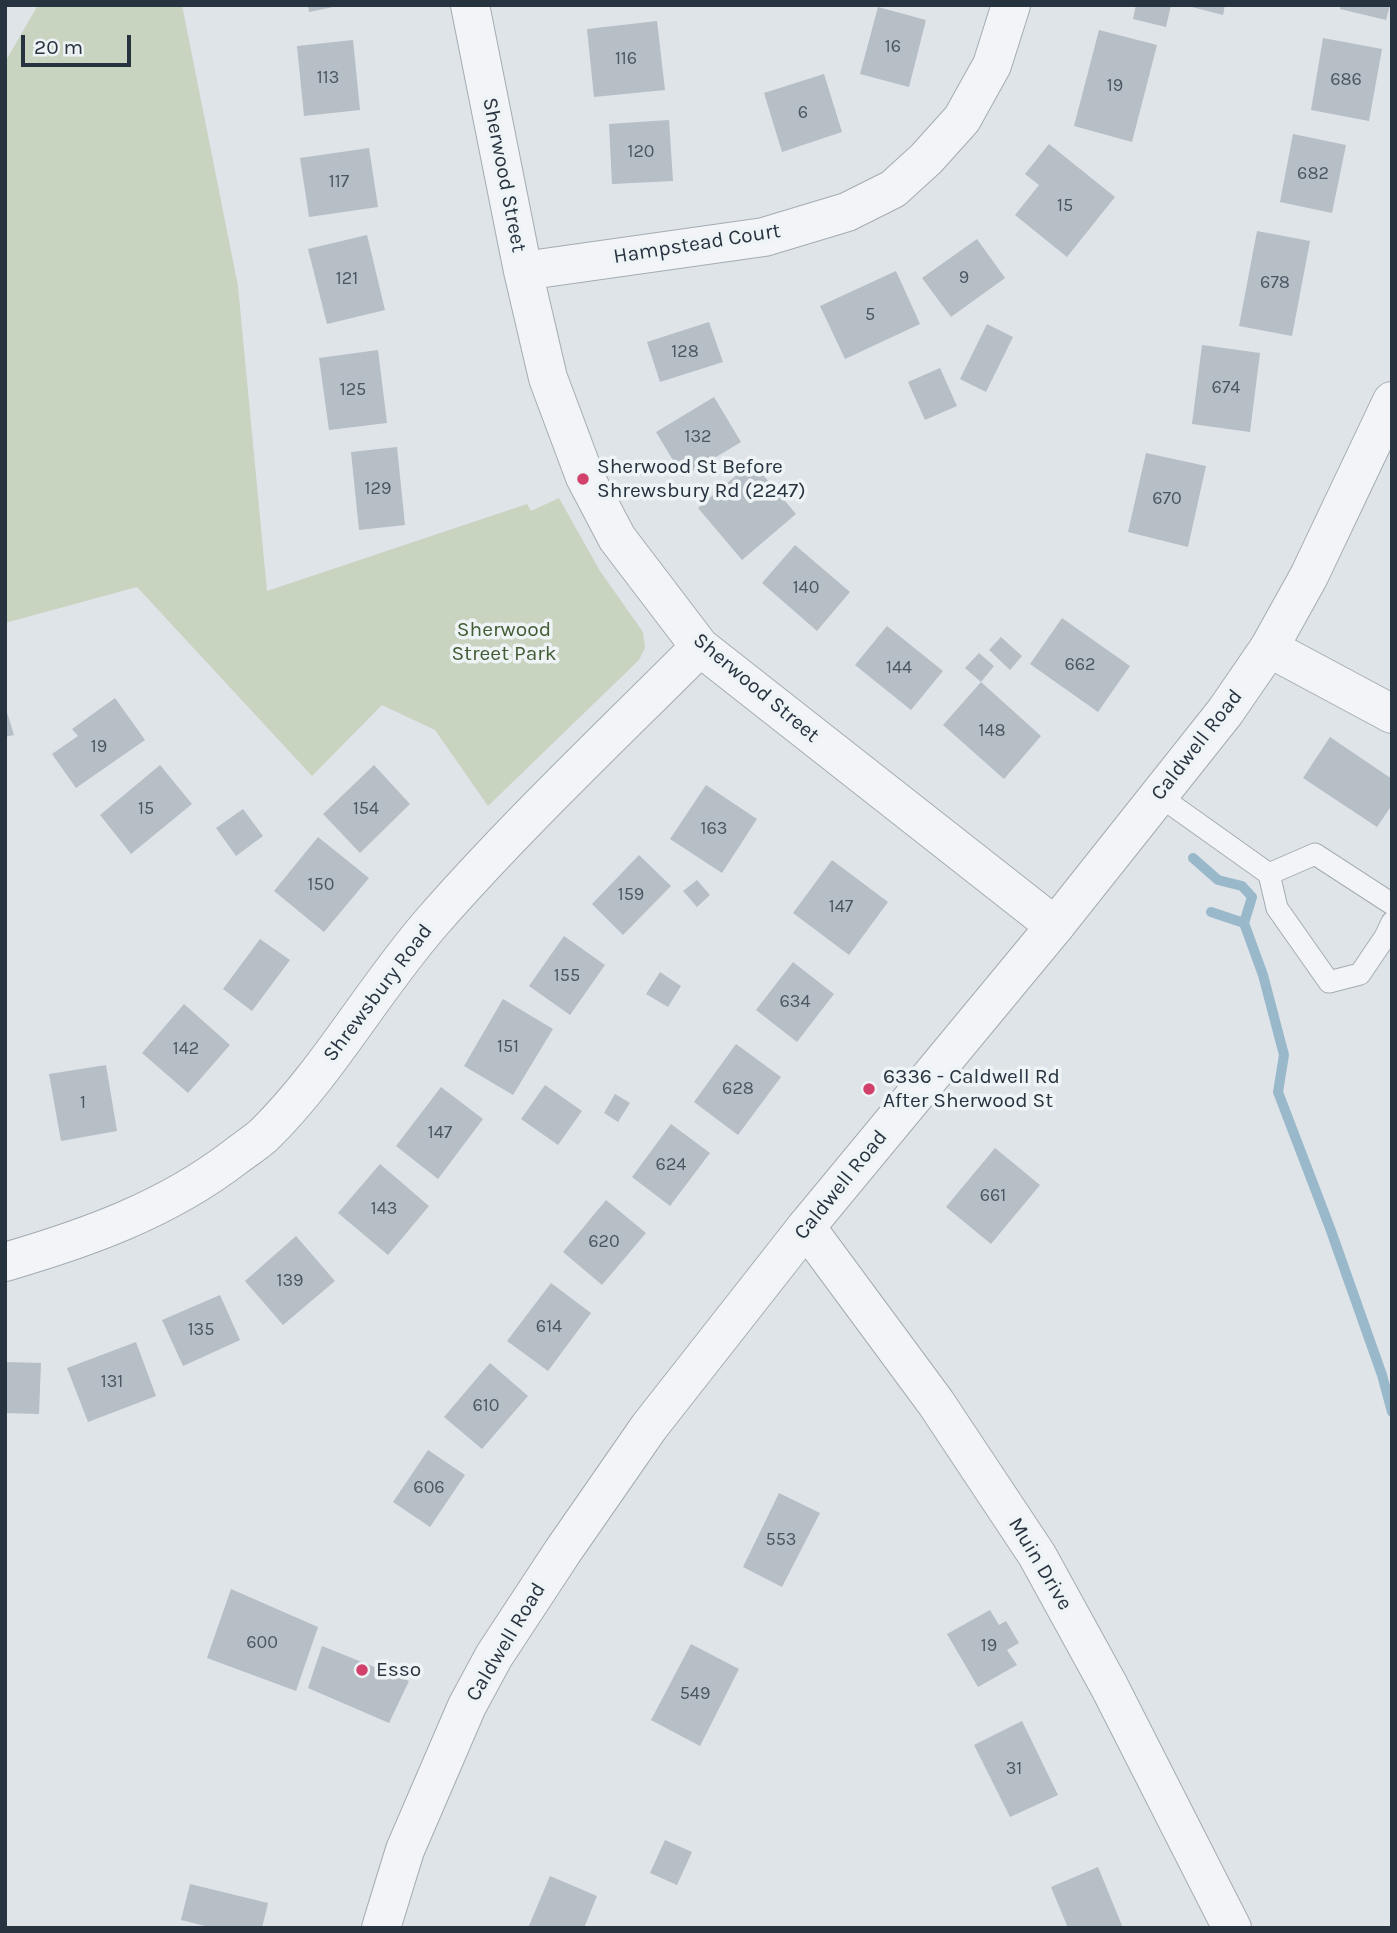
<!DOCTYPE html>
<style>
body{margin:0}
#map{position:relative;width:1397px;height:1933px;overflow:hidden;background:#dfe4e9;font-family:Karla,sans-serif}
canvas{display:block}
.frame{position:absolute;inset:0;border:7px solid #273440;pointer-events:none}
.scale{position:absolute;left:21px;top:35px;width:110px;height:32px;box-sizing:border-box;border:4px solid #273440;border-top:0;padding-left:9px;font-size:21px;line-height:24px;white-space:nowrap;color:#273440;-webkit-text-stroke:5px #eef3f6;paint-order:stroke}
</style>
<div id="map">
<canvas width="1397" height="1933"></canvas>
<div class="frame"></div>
<div class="scale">20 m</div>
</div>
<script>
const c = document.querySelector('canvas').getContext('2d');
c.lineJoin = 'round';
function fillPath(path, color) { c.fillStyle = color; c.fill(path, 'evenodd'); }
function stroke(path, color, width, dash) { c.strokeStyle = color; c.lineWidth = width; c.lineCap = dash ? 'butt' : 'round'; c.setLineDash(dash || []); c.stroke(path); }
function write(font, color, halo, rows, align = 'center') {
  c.font = font + ' Karla,sans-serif'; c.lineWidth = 7; c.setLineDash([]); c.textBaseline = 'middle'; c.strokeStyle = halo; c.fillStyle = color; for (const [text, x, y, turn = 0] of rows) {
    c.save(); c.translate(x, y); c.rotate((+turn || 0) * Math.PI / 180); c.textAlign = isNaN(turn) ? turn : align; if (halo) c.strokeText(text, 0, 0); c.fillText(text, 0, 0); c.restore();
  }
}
const green = new Path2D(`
 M38,5H182L238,286L267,591L527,504L531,511L559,498L600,571L643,632L645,648L639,660L488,806L435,730L382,705L312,776L137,587L5,623V62Z`);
const stream = new Path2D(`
 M1193,858L1218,880L1242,886L1252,897L1244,923
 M1211,912L1244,923L1263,975L1284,1055L1278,1092L1330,1228L1382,1375L1392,1412`);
const building = new Path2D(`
 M308,5H337L338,6L309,12Z
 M1136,5H1171L1166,27L1133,19Z
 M1184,5H1225L1223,15Z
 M1341,5H1390L1386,20L1340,9Z
 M878,7L926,20L909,87L860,74Z
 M657,21L665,90L594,97L587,29Z
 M1099,30L1157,45L1132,142L1074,126Z
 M1323,38L1382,49L1369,121L1311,110Z
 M353,40L360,110L304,116L297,46Z
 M824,74L842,132L782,152L764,93Z
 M669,120L673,181L612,184L609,124Z
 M1293,134L1346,145L1332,213L1280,202Z
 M1049,144L1115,197L1067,257L1015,215L1039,185L1025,174Z
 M369,148L378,207L309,217L300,158Z
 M1257,231L1310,241L1292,336L1239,326Z
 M367,235L385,310L327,324L308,249Z
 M977,239L1005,278L951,317L922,278Z
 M896,271L920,324L845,359L820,306Z
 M709,322L723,362L660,382L647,342Z
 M987,324L1013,337L986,392L960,379Z
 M1202,345L1260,353L1250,432L1192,424Z
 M378,350L387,423L329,430L319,358Z
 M940,368L957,406L925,420L908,382Z
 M714,397L741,442L683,477L656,432Z
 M397,447L405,525L359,530L351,452Z
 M1146,453L1206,466L1188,547L1128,532Z
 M752,462L796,514L742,560L698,508Z
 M795,545L850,592L817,631L762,583Z
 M1062,618L1130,666L1098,712L1030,664Z
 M887,626L943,671L911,710L855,665Z
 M1001,637L1022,656L1010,670L989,650Z
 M979,653L994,666L981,682L1041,736L1004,779L943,725L981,682L965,668Z
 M115,698L145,740L76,788L52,754L78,736L72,729Z
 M5,706L14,735L5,737Z
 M1330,737L1392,779V805L1377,827L1303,778Z
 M160,765L192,804L131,854L100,815Z
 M374,765L410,804L360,853L323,814Z
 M706,785L757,819L722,873L670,839Z
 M243,809L263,836L236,856L216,828Z
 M318,837L369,878L324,932L274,891Z
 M639,855L671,886L623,935L592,904Z
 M832,860L888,902L849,955L793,913Z
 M697,880L710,895L697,907L683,891Z
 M564,936L605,965L570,1015L529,986Z
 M260,939L290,960L252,1011L223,989Z
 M793,962L834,994L797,1042L756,1010Z
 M660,972L681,986L668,1007L646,994Z
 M503,999L553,1029L513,1095L464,1066Z
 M184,1004L230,1045L188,1093L142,1053Z
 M736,1044L781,1077L738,1135L694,1102Z
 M106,1065L117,1131L61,1141L49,1074Z
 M545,1085L582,1111L558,1145L521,1119Z
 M441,1087L483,1119L438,1179L396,1146Z
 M615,1094L630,1103L618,1122L604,1113Z
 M671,1124L710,1153L670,1206L632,1177Z
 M995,1148L1040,1185L991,1244L946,1207Z
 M380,1164L429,1206L388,1255L338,1213Z
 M606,1200L646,1233L602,1285L563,1252Z
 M296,1236L335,1281L283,1325L245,1281Z
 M551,1283L591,1313L548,1371L507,1341Z
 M220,1295L240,1340L183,1366L162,1320Z
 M136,1342L156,1396L88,1422L67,1368Z
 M5,1362L41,1363L39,1414L5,1413Z
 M490,1363L528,1396L482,1449L444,1417Z
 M428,1450L465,1475L430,1527L393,1502Z
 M779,1493L820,1513L782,1587L743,1567Z
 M231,1589L318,1627L296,1691L207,1658Z
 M990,1610L999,1625L1006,1621L1019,1643L1007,1650L1017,1665L978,1687L947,1634Z
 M691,1644L739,1669L700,1746L651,1720Z
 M322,1646L409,1681L389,1723L308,1688Z
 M1022,1721L1058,1795L1010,1817L974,1745Z
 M665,1840L692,1852L677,1885L650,1873Z
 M1098,1867L1123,1928H1068L1051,1887Z
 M550,1876L597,1896L584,1928H528Z
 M190,1884L268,1903L262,1928H213L181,1920Z`);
const service = new Path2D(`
 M1158,795L1269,874L1277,908L1329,982L1360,974L1385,937L1392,922
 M1269,874L1315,854L1392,904`);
const minor = new Path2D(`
 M470,5L523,271L548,378L585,477L617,538L700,647L1055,926
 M523,271L764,237L847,212L893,189L926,159L962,119L992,65L1011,5
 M1269,648L1392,714
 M806,1227L936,1403L1037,1555L1109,1686L1232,1928
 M5,1262C87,1238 166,1210 235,1157C244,1150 255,1143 264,1135C328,1072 372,991 431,923C515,827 609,738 700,647`);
const tertiary = new Path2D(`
 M381,1928L405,1850L467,1706L494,1656L563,1551L649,1427L806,1227L1055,926L1225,712L1269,648L1309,576L1392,401`);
const markers = [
 [583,479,7,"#d2406c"],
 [869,1089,7,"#d2406c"],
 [362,1670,7,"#d2406c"]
];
const numberNames = [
 ["16",893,47],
 ["116",626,59],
 ["113",328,78],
 ["686",1346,80],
 ["19",1115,86],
 ["6",803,113],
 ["120",641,152],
 ["682",1313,174],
 ["117",339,182],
 ["15",1065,206],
 ["9",964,278],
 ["121",347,279],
 ["678",1275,283],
 ["5",870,315],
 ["128",685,352],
 ["674",1226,388],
 ["125",353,390],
 ["132",698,437],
 ["129",378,489],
 ["670",1167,499],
 ["140",806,588],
 ["662",1080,665],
 ["144",899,668],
 ["148",992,731],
 ["19",99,747],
 ["15",146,809],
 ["154",366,809],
 ["163",714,829],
 ["150",321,885],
 ["159",631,895],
 ["147",841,907],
 ["155",567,976],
 ["634",795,1002],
 ["151",508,1047],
 ["142",186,1049],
 ["628",738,1089],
 ["1",83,1103],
 ["147",440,1133],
 ["624",671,1165],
 ["661",993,1196],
 ["143",384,1209],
 ["620",604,1242],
 ["139",290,1281],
 ["614",549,1327],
 ["135",201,1330],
 ["131",112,1382],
 ["610",486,1406],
 ["606",429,1488],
 ["553",781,1540],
 ["600",262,1643],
 ["19",989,1646],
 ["549",695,1694],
 ["31",1014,1769]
];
const streetNames = [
 ["Sherwood Street",504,175,79],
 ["Hampstead Court",697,244,-9],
 ["Sherwood Street",756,688,40],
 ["Caldwell Road",1197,745,-52],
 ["Shrewsbury Road",378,993,-53],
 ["Caldwell Road",841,1185,-51],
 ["Muin Drive",1040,1564,59],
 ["Caldwell Road",506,1642,-59]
];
const poiNames = [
 ["Sherwood St Before",597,467],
 ["Shrewsbury Rd (2247)",597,491],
 ["6336 - Caldwell Rd",883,1077],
 ["After Sherwood St",883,1101],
 ["Esso",376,1670]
];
const parkNames = [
 ["Sherwood",504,630],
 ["Street Park",504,654]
];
fillPath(green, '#c8d3c0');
stroke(stream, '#99b8ca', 10);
fillPath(building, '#b6bec6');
stroke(service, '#a4acb3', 23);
stroke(minor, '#a4acb3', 40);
stroke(tertiary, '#a4acb3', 40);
stroke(service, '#f2f4f7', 21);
stroke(minor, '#f2f4f7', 38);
stroke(tertiary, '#f2f4f7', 38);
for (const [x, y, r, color] of markers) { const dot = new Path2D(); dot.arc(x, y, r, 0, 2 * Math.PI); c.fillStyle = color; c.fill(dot); stroke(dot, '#eef3f6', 2.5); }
write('18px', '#4b5662', null, numberNames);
write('21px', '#273440', '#eef3f6', streetNames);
write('21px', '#273440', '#eef3f6', poiNames, 'left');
write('21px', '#425c34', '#eef3f6', parkNames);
</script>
